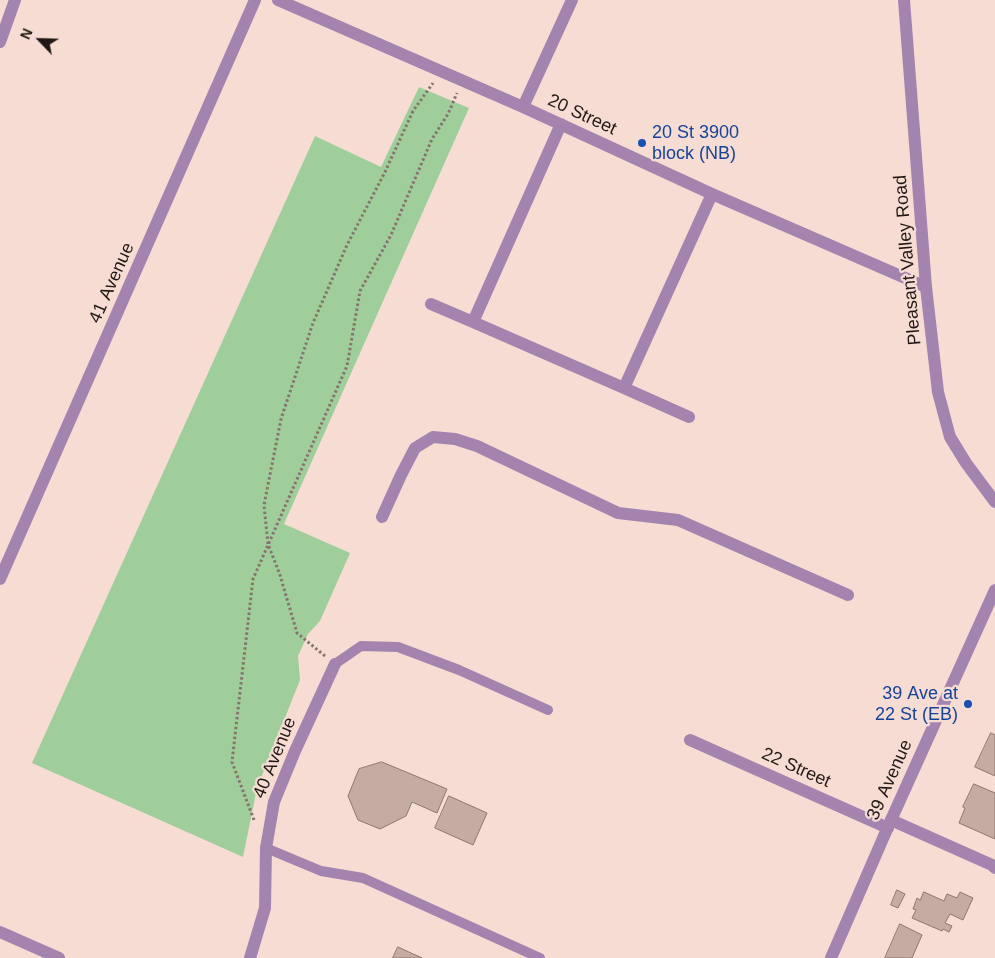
<!DOCTYPE html>
<style>
body{margin:0}
#map{position:relative;width:995px;height:958px;overflow:hidden;background:#f6dcd3;font-family:Arial,sans-serif}
canvas{display:block}
.north{position:absolute;left:15px;top:15px;width:50px;height:50px;-webkit-text-stroke:4px #f6dcd3;paint-order:stroke;rotate:294deg;font-size:14px;font-weight:700;line-height:20px;text-align:center;color:#211815}
.north::after{content:'';display:block;margin:auto;width:18px;height:22px;background:#211815;clip-path:polygon(50% 0,100% 100%,50% 72%,0 100%)}
</style>
<div id="map">
<canvas width="995" height="958"></canvas>
<div class="north">N</div>
</div>
<script>
const c = document.querySelector('canvas').getContext('2d');
c.lineJoin = 'round';
function fillPath(path, color) { c.fillStyle = color; c.fill(path, 'evenodd'); }
function stroke(path, color, width, dash) { c.strokeStyle = color; c.lineWidth = width; c.lineCap = dash ? 'butt' : 'round'; c.setLineDash(dash || []); c.stroke(path); }
function write(font, color, halo, rows, align = 'center') {
  c.font = font + ' Arial,sans-serif'; c.lineWidth = 4.5; c.setLineDash([]); c.textBaseline = 'middle'; c.strokeStyle = halo; c.fillStyle = color; for (const [text, x, y, turn = 0] of rows) {
    c.save(); c.translate(x, y); c.rotate((+turn || 0) * Math.PI / 180); c.textAlign = isNaN(turn) ? turn : align; if (halo) c.strokeText(text, 0, 0); c.fillText(text, 0, 0); c.restore();
  }
}
const green = new Path2D(`
 M419,87L469,108L284,524L350,553L320,621L308,634L298,656L300,680L257,788L243,857L32,763L315,136L381,167Z`);
const building = new Path2D(`
 M991,733L995,735V776L975,767Z
 M382,762L447,789L437,813L412,802L406,816L380,829L358,820L348,796L359,769Z
 M974,784L995,793V839L959,823L965,808L963,807Z
 M449,796L487,813L473,845L435,828Z
 M897,890L905,894L898,908L891,905Z
 M924,892L944,901L947,894L957,898L960,892L973,898L963,920L950,914L945,923L952,926L949,932L943,929L942,931L912,918L916,910L913,909L917,898L920,900Z
 M900,924L922,935L912,958H885Z
 M398,947L422,958H393Z`);
const path = new Path2D(`
 M325,656L297,633L280,575L268,544L264,505L281,419L313,323L347,245L385,172L413,111L433,83
 M254,820L232,762L253,579L347,366L360,291L391,235L432,139L448,114L457,93`);
const service = new Path2D(`
 M335,664L361,646L398,647L459,670L548,710
 M266,848L321,871L363,878L540,958`);
const minor = new Path2D(`
 M278,0L523,107L712,194L926,287
 M0,42L15,0
 M523,107L572,0
 M561,124L473,322L624,388L712,194
 M431,304L473,322
 M624,388L689,417
 M382,517L401,475L415,448L433,437L455,439L477,446L618,513L678,520L848,595
 M0,579L255,0
 M690,740L888,828
 M891,820L992,865L995,868
 M0,932L59,958
 M250,958L265,908L266,848L274,802L295,751L335,664`);
const tertiary = new Path2D(`
 M904,0L926,287L938,392L950,437L966,463L995,502
 M831,958L891,820L995,590`);
const markers = [
 [642,143,5,"#1a4fb4"],
 [968,704,5,"#1a4fb4"]
];
const streetNames = [
 ["20 Street",582,115,25],
 ["Pleasant Valley Road",908,260,-95],
 ["41 Avenue",112,283,-66],
 ["40 Avenue",275,758,-68],
 ["22 Street",796,768,24],
 ["39 Avenue",890,780,-66]
];
const transitNames = [
 ["20 St 3900",652,133],
 ["block (NB)",652,154],
 ["39 Ave at",958,694,"right"],
 ["22 St (EB)",958,715,"right"]
];
fillPath(green, '#a0ce9b');
fillPath(building, '#c4aca3');
stroke(building, '#8e776e', 1);
stroke(path, '#85746e', 3, [2.5, 2.5]);
stroke(service, '#a284af', 10);
stroke(minor, '#a284af', 12);
stroke(tertiary, '#a284af', 12);
for (const [x, y, r, color] of markers) { const dot = new Path2D(); dot.arc(x, y, r, 0, 2 * Math.PI); c.fillStyle = color; c.fill(dot); stroke(dot, '#f6dcd3', 2); }
write('18px', '#211815', '#f6dcd3', streetNames);
write('18px', '#164399', '#f6dcd3', transitNames, 'left');
</script>
